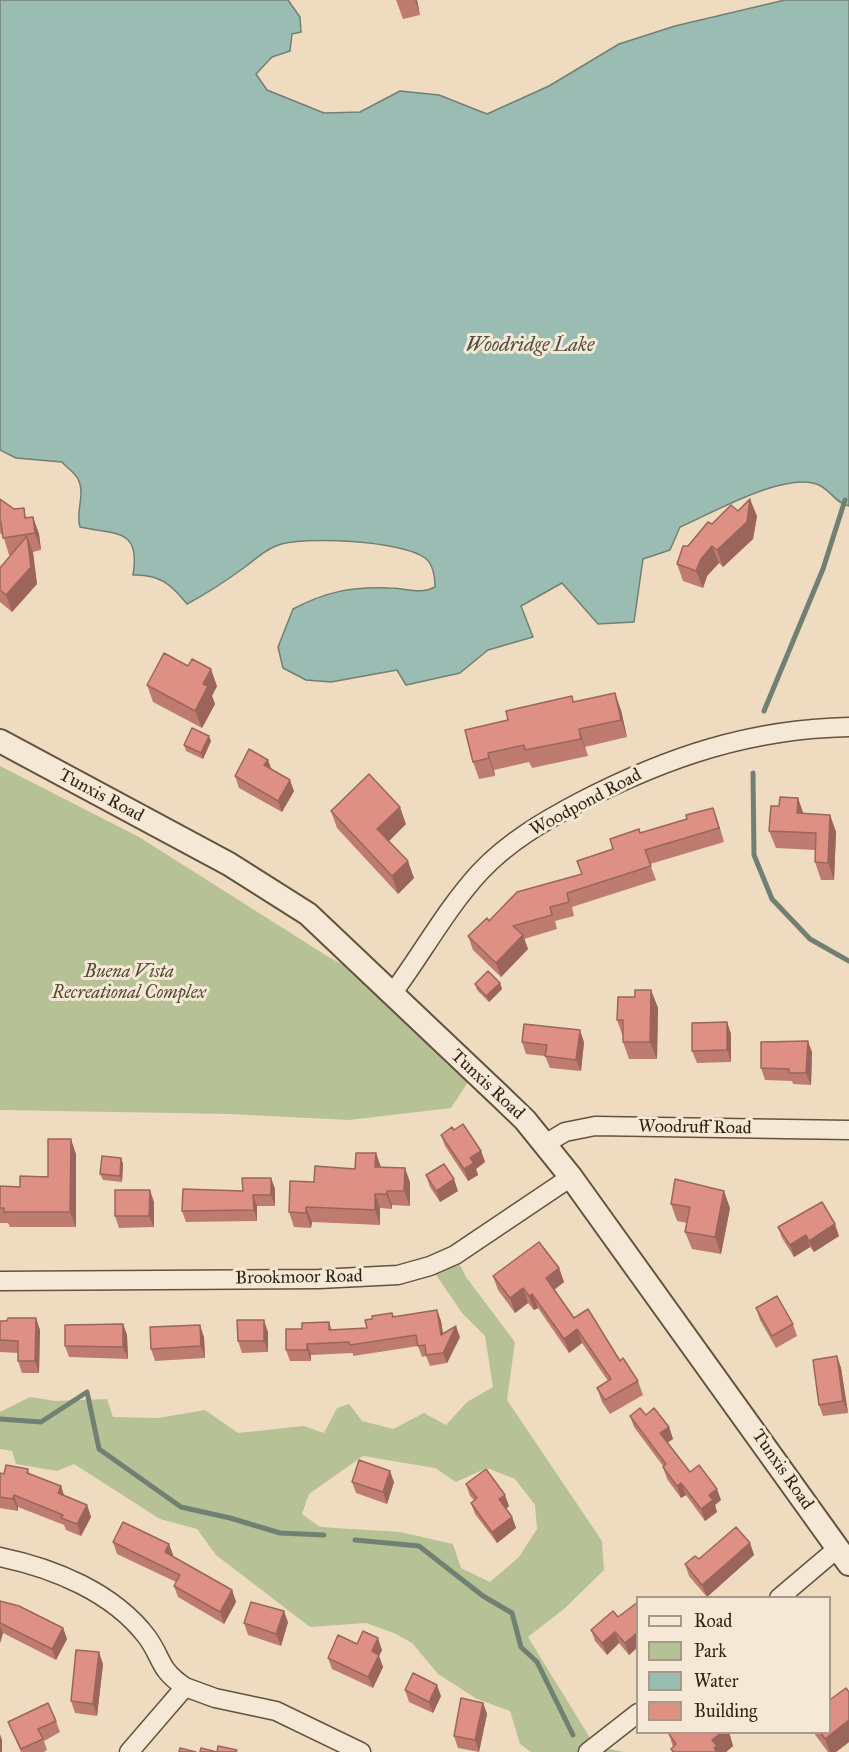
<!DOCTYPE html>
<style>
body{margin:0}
#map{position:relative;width:849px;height:1752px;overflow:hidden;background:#efdcc0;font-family:"IM FELL Great Primer",serif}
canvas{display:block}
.legend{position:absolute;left:636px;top:1596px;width:195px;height:138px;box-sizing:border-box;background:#f5e8d6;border:2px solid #a79a88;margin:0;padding:8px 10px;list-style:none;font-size:18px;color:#332513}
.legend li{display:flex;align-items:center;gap:12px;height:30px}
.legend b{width:30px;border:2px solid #a79a88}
</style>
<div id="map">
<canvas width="849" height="1752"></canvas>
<ul class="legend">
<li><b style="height:8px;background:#f5e8d6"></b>Road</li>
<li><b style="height:16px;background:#b6c195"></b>Park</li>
<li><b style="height:16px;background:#9abcb3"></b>Water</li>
<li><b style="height:16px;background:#dd9083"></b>Building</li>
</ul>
</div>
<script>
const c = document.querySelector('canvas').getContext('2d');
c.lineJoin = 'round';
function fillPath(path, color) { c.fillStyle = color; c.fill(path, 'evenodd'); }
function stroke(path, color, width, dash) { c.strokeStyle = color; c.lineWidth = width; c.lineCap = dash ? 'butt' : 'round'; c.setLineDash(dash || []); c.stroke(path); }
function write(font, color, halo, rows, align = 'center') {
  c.font = font + ' "IM FELL Great Primer",serif'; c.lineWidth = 6; c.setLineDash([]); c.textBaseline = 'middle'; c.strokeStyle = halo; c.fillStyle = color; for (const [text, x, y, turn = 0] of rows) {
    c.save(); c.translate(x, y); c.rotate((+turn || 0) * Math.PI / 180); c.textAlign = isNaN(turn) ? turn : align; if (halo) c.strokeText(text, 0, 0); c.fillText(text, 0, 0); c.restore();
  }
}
const green = new Path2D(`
 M0,766L139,837L327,956L370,980L390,1006L446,1063L470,1079L451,1108L349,1120L230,1114L0,1110Z
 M455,1255L466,1277L515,1342L507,1400L602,1541L604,1570L564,1609L528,1637L595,1746L624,1752H531L520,1744L510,1711L477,1699L438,1674L412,1643L394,1633L366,1623L310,1627L216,1555L197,1529L160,1519L74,1464L57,1471L16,1464L12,1451L0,1449V1412L30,1397L55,1401L107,1399L113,1417L158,1418L205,1410L238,1433L304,1426L324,1433L337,1408L349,1404L362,1421L393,1429L424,1413L446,1425L467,1402L493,1387L485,1336L462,1313L430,1266ZM363,1456L435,1468L456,1482L487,1468L515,1479L535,1505L537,1529L519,1557L490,1582L461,1568L453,1544L400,1532L320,1527L302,1514L309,1494Z`);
const water = new Path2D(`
 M0,0H288L300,17L301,32L292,34L290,51L272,57L256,74L267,90L324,113L360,112L400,91L439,95L487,114L549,86L619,44L675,26L785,0H849V506C837,504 830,490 819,485C786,470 711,514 680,527L670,550L643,559L634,622L598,624L562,583L521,606L533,637L488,650L460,673L406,685L397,670L331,682L306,680L283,668L278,647L293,609C325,592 353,586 389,588C406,588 420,595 435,587C435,577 434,565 425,558C404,541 301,535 276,546C265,550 254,560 245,567C226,581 208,593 187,604C171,584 159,574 133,575C141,528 116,535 80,527C75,512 86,494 78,479C75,473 66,467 62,462L16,458L0,450Z`);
const stream = new Path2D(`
 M764,711L823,569L845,500
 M753,773L754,855L772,899L810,939L849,961
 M0,1419L41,1422L87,1392L99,1449L181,1507L230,1518L280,1533L324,1535
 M355,1540L419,1546L483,1596L512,1613L521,1647L537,1662L573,1735`);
const minor = new Path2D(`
 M392,994C422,954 446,909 480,872C508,842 544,821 580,802C667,757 750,729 849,727
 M545,1144L565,1132L595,1126L849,1130
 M0,1281L319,1279L398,1275L430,1266L455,1255L571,1177
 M0,1557C53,1568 113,1592 147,1637C163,1659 158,1669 185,1687
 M779,1598L838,1548
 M129,1752L185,1687L215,1698L276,1711L361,1752
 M588,1752L638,1713`);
const tertiary = new Path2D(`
 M0,741L229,864L308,914L499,1095L525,1120L571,1177L849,1564`);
const wall = new Path2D(`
 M396,0H417L420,15L403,19Z
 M0,499L27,517H33L39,534L41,550L33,552L37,584L12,612L0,602V568L11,555H9L3,535L0,533Z
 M738,511L757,516L753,539L723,567L719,563L707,576L703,588L683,581L677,564L688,546L712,524Z
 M147,685L217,686L212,696L215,704L202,728L153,702Z
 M574,702L621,710L627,737L585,747L588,756L532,768L529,762L494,770L495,776L479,779L473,762L508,720Z
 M211,741L203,759L186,751L184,745Z
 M268,760L271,769L294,791L282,812L239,788L235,776Z
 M798,798L803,814L830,815L836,832L834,880H821L815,862V850L776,848L769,831L779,806Z
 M713,808L724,842L650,864L656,880L572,907L574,916L555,921L557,929L524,939L528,949L501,977L473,950L468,936L489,921L582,874L613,849L640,833L687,819Z
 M331,811L406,824L389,841L414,878L398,894L337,828Z
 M500,983L502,989L489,1002L477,990L475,984Z
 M651,990L658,1008L657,1059H629L623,1042V1037L617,1020L635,997Z
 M727,1022L731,1034V1062L697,1063L692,1051Z
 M522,1042H584L581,1071L550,1068L545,1056L526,1054Z
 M812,1052L811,1085L793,1084L792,1081L765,1080L761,1068Z
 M454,1130L481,1151L485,1162L476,1169L478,1175L468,1181L445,1146L441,1135Z
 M376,1153L381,1167L410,1182V1206L392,1205V1209L380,1208V1225L312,1222L311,1228L294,1227L289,1212L314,1182L355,1169Z
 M76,1154V1227H10L8,1223H0V1186L20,1187L48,1177Z
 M121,1158L123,1164L122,1182L103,1180L100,1174Z
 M426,1175L458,1191L440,1202L430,1187Z
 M271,1178L275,1189V1206H257V1221L186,1222L182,1211L243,1191Z
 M154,1202V1227L119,1228L115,1216Z
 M671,1204L730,1208L721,1254L692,1249L685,1232L687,1223L677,1221Z
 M778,1227L839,1236L814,1252L810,1247L794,1257L782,1238Z
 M559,1268L564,1282L554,1290L574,1318L620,1361L638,1381L643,1395L610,1414L602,1402L597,1388L608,1381L582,1343L569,1353L538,1308L534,1310L528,1303L515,1313L498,1290L493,1276Z
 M756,1308L793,1324L797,1336L776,1348L760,1320Z
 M437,1310L441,1321L443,1334L460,1337L447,1363L430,1366L426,1356L422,1357L418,1346L353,1356V1353L311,1355V1361H290L286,1350L329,1322L332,1330L367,1328L372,1319L392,1313L394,1317Z
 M36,1318L40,1330L39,1373H22L18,1361V1353L0,1352V1321Z
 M123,1324L127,1335L128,1359L69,1357L65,1346Z
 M268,1332V1352L242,1353L238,1341Z
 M204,1337L205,1358L155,1361L151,1349Z
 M837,1356L841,1368L848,1413L823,1416L819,1405Z
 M646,1415L669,1427L673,1439L667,1443L690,1472L721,1500L715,1505L717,1512L705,1521L686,1495L681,1498L667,1479L663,1467V1466L634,1427L630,1416Z
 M28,1469L29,1473L61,1486L64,1496L87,1505L91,1517L81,1536L66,1530L64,1525L18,1507V1511L0,1508V1473L4,1474Z
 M352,1482H394L387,1504L356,1493Z
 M466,1484L509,1506L506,1509L512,1517L516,1528L497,1543L475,1514L471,1503L474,1500L470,1496Z
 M113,1542L169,1544L173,1555L172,1557L232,1590L236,1602L224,1624L178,1597L174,1586L176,1582L117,1554Z
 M750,1543L754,1555L707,1597L689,1576L685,1564Z
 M0,1601L63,1628L67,1639L56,1660L3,1633L0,1643Z
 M637,1602L638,1647L629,1655L619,1643L607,1655L595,1641L591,1630L618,1617Z
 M288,1622L281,1646L248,1635L244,1623Z
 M357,1644L382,1650L379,1656L383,1667L373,1688L332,1669L328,1658Z
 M103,1664L97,1716L75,1713L71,1701Z
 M405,1690L441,1696L433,1713L409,1702Z
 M849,1692V1742L836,1752H828L813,1732H830L831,1699Z
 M483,1703L487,1714L479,1752L458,1748L454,1736Z
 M56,1721L60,1732L44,1741L47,1750L44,1752H21L13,1734L8,1722Z
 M671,1732H729L733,1746L726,1752H672L671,1749L673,1747L669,1734Z`);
const shadedWall = new Path2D(`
 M415,0H417L420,15Z
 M750,499L757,516L753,539L723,567L717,550Z
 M33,517L39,534L41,550L35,533Z
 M27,536L33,553L37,584L12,612L6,595Z
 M712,546L719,563L707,576L703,588L696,571L701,559Z
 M211,669L217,686L212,696L215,704L202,728L195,711L203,684Z
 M615,693L621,710L627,737L621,720Z
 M579,729L588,756L581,739Z
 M209,736L211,741L203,759L201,753Z
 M488,753L494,770L495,776L489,758Z
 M268,760L272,771L264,765Z
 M290,780L294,791L282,812L278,801Z
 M798,798L804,815L797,813Z
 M400,807L406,824L384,846L377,829Z
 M713,808L718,822L724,842L719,828Z
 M830,815L836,832L834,880L828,863Z
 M408,861L414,878L398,894L392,876Z
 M523,935L528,949L501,977L496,963Z
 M500,983L502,989L489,1002L486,996Z
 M651,990L658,1008L657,1059L650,1042Z
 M727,1022L731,1034V1062L727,1050Z
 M580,1030L584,1042L581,1071L576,1060Z
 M808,1041L812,1052L811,1085L806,1073Z
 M71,1139L76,1154V1227L70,1212Z
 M481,1151L485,1162L476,1169L478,1175L468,1181L464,1169L470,1158Z
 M376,1153L381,1168L375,1167Z
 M121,1158L123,1164L122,1182L120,1176Z
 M405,1168L410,1182V1206L404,1191Z
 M271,1178L275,1189V1206L271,1195Z
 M454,1179L458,1191L440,1202L436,1191Z
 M150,1190L154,1202V1227L149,1216Z
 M387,1191L392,1205V1209L386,1194Z
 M724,1191L730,1208L721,1254L715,1237Z
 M375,1194L380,1208V1225L375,1210Z
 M253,1195L257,1206V1221L254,1210Z
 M306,1207L312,1222L311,1228L306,1213Z
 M835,1224L839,1236L814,1252L809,1241Z
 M806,1235L810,1247L794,1257L790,1245Z
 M559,1268L564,1282L551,1292L546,1278Z
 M523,1288L528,1303L515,1313L510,1298Z
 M532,1294L538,1308L534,1310L529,1296Z
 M437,1310L441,1321L445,1346L441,1335Z
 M36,1318L40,1330L39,1373L35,1361Z
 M264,1320L268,1332V1352L264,1341Z
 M123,1324L127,1335L128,1359L123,1347Z
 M200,1325L204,1337L205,1358L201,1346Z
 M456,1326L460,1337L447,1363L443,1353Z
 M577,1329L582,1343L569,1353L564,1339Z
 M307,1344L311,1355V1361L307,1350Z
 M837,1356L841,1368L848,1413L843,1401Z
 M669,1427L673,1439L664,1445L660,1433Z
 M390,1471L394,1482L387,1504L383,1492Z
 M681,1483L686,1495L681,1498L677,1486Z
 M61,1486L65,1498L58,1493Z
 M717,1489L721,1500L715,1505L717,1512L705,1521L701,1509L709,1495Z
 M14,1495L18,1507V1511L13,1499Z
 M505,1495L509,1506L503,1511L499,1499Z
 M87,1505L91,1517L81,1536L77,1524Z
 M512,1517L516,1528L497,1543L492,1532Z
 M750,1543L754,1555L707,1597L702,1585Z
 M169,1544L173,1555L169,1564L165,1552Z
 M232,1590L236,1602L224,1624L220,1612Z
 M284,1611L288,1622L281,1646L276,1634Z
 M0,1626L3,1633L0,1643Z
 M63,1628L67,1639L56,1660L52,1649Z
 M615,1632L619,1643L607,1655L602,1643Z
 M638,1632V1647L629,1655L625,1643Z
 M378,1638L382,1650L379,1656L383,1667L373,1688L368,1677L372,1651Z
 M99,1652L103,1664L97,1716L93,1704Z
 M437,1685L441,1696L433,1713L429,1702Z
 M483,1703L487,1714L479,1752L475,1740Z
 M849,1720V1742L836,1752H830L825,1739Z
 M722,1732H729L733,1746L726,1752H715L712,1740Z
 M0,1734L2,1740V1752H0Z`);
const building = new Path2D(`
 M0,499L14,509L24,508L25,518L33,517L35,533L3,538L1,522L0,521Z
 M750,499L747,522L717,550L712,546L701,559L696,571L677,564L683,546H688L708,522L712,524L731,505L738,511Z
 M27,536L31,567L6,595L0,590V568Z
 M164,653L188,666L192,659L211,669L203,684L208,686L195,711L147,685Z
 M615,693L621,720L579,729L581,739L525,750L524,745L488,753L489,758L473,762L465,730L508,720L506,711L572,696L573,702Z
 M192,728L209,736L201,753L184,745Z
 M249,749L268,760L264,765L290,780L278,801L235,776Z
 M369,774L400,807L377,829L408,861L392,876L331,811Z
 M780,797L798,798L797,813L830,815L828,863L815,862L816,833L769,831L771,806H779Z
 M713,808L719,828L645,850L651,866L567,893L569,902L550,907L552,915L513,926L523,935L496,963L468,936L487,918L489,921L517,892L582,874L577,861L613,849L610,839L639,829L640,833L687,819L686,815Z
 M488,971L500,983L486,996L475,984Z
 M635,990H651L650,1042H623V1020H617L618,997H635Z
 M727,1022V1050L692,1051V1023Z
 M524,1024L580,1030L576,1060L545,1056L547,1045L522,1042Z
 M808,1041L806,1073H789V1069L761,1068V1042Z
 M463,1124L481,1151L470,1158L474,1163L464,1169L441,1135L452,1127L454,1130Z
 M48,1139H71L70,1212H4V1208H0V1186L20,1187V1176L48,1177Z
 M356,1153H376L375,1167L405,1168L404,1191H387L386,1194H375V1210L306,1207V1213L289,1212L290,1181L314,1182L315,1166L355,1169Z
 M102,1156L121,1158L120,1176L100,1174Z
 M444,1164L454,1179L436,1191L426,1175Z
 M242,1178H271V1195H253L254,1210L182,1211L183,1189L243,1191Z
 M675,1179L724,1191L715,1237L685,1232L690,1207L671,1204Z
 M115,1190H150L149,1216H115Z
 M822,1202L835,1224L809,1241L806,1235L790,1245L778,1227Z
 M539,1242L559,1268L546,1278L574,1318L588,1309L620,1361L623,1358L638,1381L605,1400L597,1388L611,1379L577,1329L564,1339L532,1294L529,1296L523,1288L510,1298L493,1276Z
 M777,1296L793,1324L772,1336L756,1308Z
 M437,1310L441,1335L456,1326L443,1353L426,1355L425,1345L418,1346L416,1335L350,1345L349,1342L307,1344V1350H286V1329H302V1323L329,1322V1330L367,1328L365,1320L372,1319V1316L392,1313L393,1317Z
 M8,1318H36L35,1361H18V1341L0,1340V1321H7Z
 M237,1320H264V1341H238Z
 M123,1324V1347L65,1346V1325Z
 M200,1325L201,1346L151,1349L150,1327Z
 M837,1356L843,1401L819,1405L813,1360Z
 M640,1408L646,1415L654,1408L669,1427L660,1433L690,1472L699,1465L717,1489L709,1495L713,1500L701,1509L681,1483L677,1486L663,1467L666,1464L630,1416Z
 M359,1460L390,1471L383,1492L352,1482Z
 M6,1465L28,1469L27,1473L61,1486L58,1493L87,1505L77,1524L61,1518L63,1515L14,1495L13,1499L0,1497V1473L4,1474Z
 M486,1469L505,1495L499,1499L512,1517L492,1532L471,1503L477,1498L466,1484Z
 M123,1522L169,1544L165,1552L232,1590L220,1612L174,1586L180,1575L113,1542Z
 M736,1527L750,1543L702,1585L685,1564L695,1556L699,1559Z
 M0,1601L19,1606L63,1628L52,1649L0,1623Z
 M251,1602L284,1611L276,1634L244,1623Z
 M638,1602V1632L625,1643L615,1632L602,1643L591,1630L613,1611L618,1617Z
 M363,1631L378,1638L372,1651L379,1655L368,1677L328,1658L338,1635L357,1644Z
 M76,1650L99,1652L93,1704L71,1701Z
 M413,1673L437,1685L429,1702L405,1690Z
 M846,1688L849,1692V1720L825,1739L820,1732H830V1697L831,1699Z
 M461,1698L483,1703L475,1740L454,1736Z
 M48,1703L56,1721L38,1729L43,1739L21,1749L8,1722Z
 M671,1732H722L712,1740L717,1746L714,1748L717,1752H674L671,1749L676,1744L669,1734Z
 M218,1746L237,1750L236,1752H200L201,1748L217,1752Z
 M180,1748L196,1752H179Z`);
const streetNames = [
 ["Tunxis Road",101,796,28],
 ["Woodpond Road",586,803,-28],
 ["Tunxis Road",487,1085,43],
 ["Woodruff Road",695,1128,1],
 ["Brookmoor Road",299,1278,-1],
 ["Tunxis Road",782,1470,55]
];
const parkNames = [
 ["Buena Vista",129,973],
 ["Recreational Complex",129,994]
];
const waterNames = [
 ["Woodridge Lake",530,346]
];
fillPath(green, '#b6c195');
fillPath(water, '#9abcb3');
stroke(water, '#718073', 1.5);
stroke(stream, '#718073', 5);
stroke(minor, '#62533e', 21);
stroke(tertiary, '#62533e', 26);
stroke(minor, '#f5e8d6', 18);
stroke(tertiary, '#f5e8d6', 22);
fillPath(wall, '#be7c71');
fillPath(shadedWall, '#9b655c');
fillPath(building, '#dd9083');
stroke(building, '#9b655c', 1.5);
write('18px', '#332513', '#f5e8d6', streetNames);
write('italic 18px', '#544c34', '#f5e8d6', parkNames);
write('italic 20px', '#525243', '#f5e8d6', waterNames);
</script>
